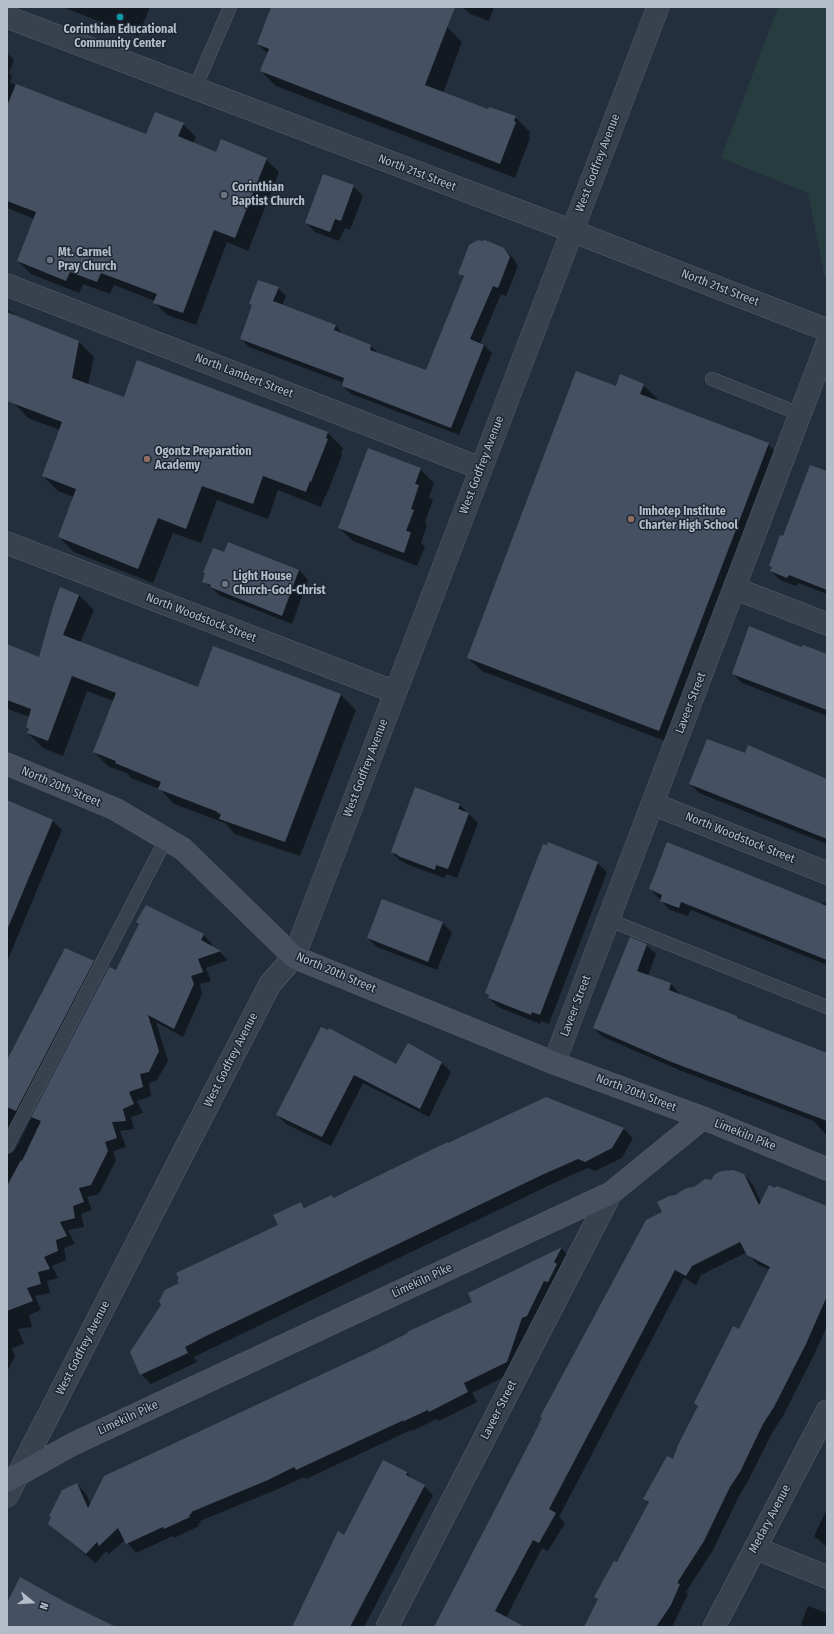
<!DOCTYPE html>
<style>
body{margin:0}
#map{position:relative;width:834px;height:1634px;overflow:hidden;background:#242f3e;font-family:"Fira Sans Condensed",sans-serif}
canvas{display:block}
.frame{position:absolute;inset:0;border:8px solid #b4bcc9;pointer-events:none}
.north{position:absolute;left:12px;top:1582px;width:40px;height:40px;-webkit-text-stroke:3px #1d2633;paint-order:stroke;rotate:108deg;font-size:11px;font-weight:700;line-height:16px;text-align:center;color:#b4bcc9}
.north::after{content:'';display:block;margin:auto;width:14px;height:18px;background:#b4bcc9;clip-path:polygon(50% 0,100% 100%,50% 72%,0 100%)}
</style>
<div id="map">
<canvas width="834" height="1634"></canvas>
<div class="frame"></div>
<div class="north">N</div>
</div>
<script>
const c = document.querySelector('canvas').getContext('2d');
c.lineJoin = 'round';
function fillPath(path, color) { c.fillStyle = color; c.fill(path, 'evenodd'); }
function stroke(path, color, width, dash) { c.strokeStyle = color; c.lineWidth = width; c.lineCap = dash ? 'butt' : 'round'; c.setLineDash(dash || []); c.stroke(path); }
function write(font, color, halo, rows, align = 'center') {
  c.font = font + ' "Fira Sans Condensed",sans-serif'; c.lineWidth = 3; c.setLineDash([]); c.textBaseline = 'middle'; c.strokeStyle = halo; c.fillStyle = color; for (const [text, x, y, turn = 0] of rows) {
    c.save(); c.translate(x, y); c.rotate((+turn || 0) * Math.PI / 180); c.textAlign = isNaN(turn) ? turn : align; if (halo) c.strokeText(text, 0, 0); c.fillText(text, 0, 0); c.restore();
  }
}
const green = new Path2D(`
 M778,7H827V273L825,278L808,193L721,158Z`);
const shadow = new Path2D(`
 M62,7H150L138,36Z
 M272,7H395L447,27L462,42L443,93L489,110L515,117L530,132L529,136L530,138L515,178L276,86L261,71L268,54L258,44Z
 M463,7H494L489,21L470,14Z
 M7,53L14,60L9,73L12,76L10,83L147,135L183,124L196,137L193,144L217,153L266,159L279,172L248,251L227,242L196,325L167,315L155,303V301L114,285L110,294L83,284L79,293L31,274L18,261L35,219L7,208Z
 M353,186L363,196L350,230L345,228L339,241L315,232L306,223Z
 M504,249L512,257L518,266L506,296L501,294L480,344L484,345L492,353L459,435L351,394L343,386L344,383L249,347L241,339L253,306L250,303L278,288L286,296L282,306L336,326L343,335L371,346L379,354L427,371L464,278L459,273Z
 M7,310L13,313L18,318L79,342L94,357L88,385L124,399L138,361L328,433L343,448L341,453L342,455L326,496H325L321,507L278,490L268,519L217,500L201,543L173,533L153,583L74,552L59,537L74,497L58,491L43,476L60,430L28,418L13,402L7,399Z
 M643,385L657,398L656,402L768,444L782,458L673,744L482,671L468,658L616,387Z
 M420,469L434,483L429,497L433,500L425,522L427,525L421,543L425,547L417,566L353,541L339,528Z
 M827,472V594L798,583L796,586L780,580L771,571L772,568L770,565L784,537Z
 M224,553L299,570L308,580L292,624L221,596L203,581L206,574L204,573Z
 M79,595L94,610L80,643L198,688L341,695L356,710L300,856L235,834L225,823L174,804L160,789L131,778L127,773L109,767L94,752L114,701L87,691L63,756L43,748L28,733L29,730L27,727L30,717L10,710L7,707V646L40,658Z
 M802,648L827,657V716L742,683L733,674Z
 M745,755L827,780V844L699,793L690,784Z
 M415,788L460,805L478,823L457,878L446,874L444,878L409,865L401,861L392,852Z
 M7,801L53,821L62,830L7,962Z
 M597,863L607,872L549,1024L541,1021L540,1024L498,1007L489,998L490,996L486,993Z
 M650,889L822,905L823,902L827,904V965L691,910L688,916L670,910Z
 M147,906L204,935L212,944L211,947L220,952L228,960L206,968L211,981L200,984L202,994L183,1037L156,1022L168,1061L157,1080L149,1083L151,1096L137,1101L143,1113L131,1117L134,1129L120,1131L126,1147L113,1151L116,1160L99,1194L87,1197L92,1210L81,1214L84,1227L68,1230L75,1244L64,1248L66,1260L52,1266L58,1278L47,1281L50,1293L35,1296L41,1310L29,1315L32,1327L18,1329L24,1344L12,1348L15,1357L7,1371V1061L93,962L102,970L8,1152V1154H11L15,1150L109,968L116,971L140,924Z
 M442,923L452,932L437,970L377,947L368,938Z
 M646,945L656,954L648,976L671,984L680,994L679,995L737,1017L740,1020L827,1054V1136L814,1121L679,1070L603,1037L594,1028Z
 M322,1028L397,1066L408,1044L442,1063L451,1072L429,1117L363,1083L331,1146L286,1124L277,1115Z
 M546,1098L624,1129L633,1138L622,1158L595,1171L588,1168L554,1183L194,1357L197,1362L151,1384L141,1374L301,1204L306,1208L331,1196L333,1198Z
 M744,1175L753,1185L761,1202L827,1207V1326L815,1353L783,1416L772,1433L748,1481L739,1496L713,1550L686,1592L688,1594L672,1627H585L599,1600L595,1597L618,1564L649,1504L644,1499L674,1461L699,1407L695,1403L740,1330L770,1270L757,1264L747,1252L701,1275L696,1285L684,1278L559,1517L565,1523L548,1551L542,1548L506,1618L515,1627H434L663,1213L677,1196L694,1188L712,1181Z
 M561,1248L570,1257L516,1371L472,1393L477,1402L439,1421L437,1419L412,1431L411,1430L306,1479L304,1477L278,1489L200,1521L201,1523L198,1524L199,1526L174,1538L173,1536L136,1553L125,1540L109,1554L106,1551L96,1563L59,1533L49,1524L77,1484L86,1494L91,1505L375,1351L473,1302L469,1293Z
 M407,1473L413,1480L424,1486L433,1495L364,1627H293L345,1536Z
 M827,1509V1547L814,1536Z
 M808,1606L827,1613V1627H800Z`);
const building = new Path2D(`
 M271,7H455L425,85L488,109L489,107L516,116L514,121L516,122L500,164L260,71L269,49L257,44Z
 M16,84L146,134L155,112L184,123L178,136L216,152L221,139L267,158L235,238L214,230L183,313L153,303L157,294L101,273L97,282L70,272L66,281L17,261L36,212L7,201V106Z
 M323,174L354,185L341,221L335,219L330,232L305,223Z
 M478,240L482,241L485,240L504,248L510,257L498,288L493,286L470,339L484,345L451,428L342,386L344,378L240,339L252,305L249,304L258,280L279,287L273,301L336,325L334,330L371,345L370,350L426,370L464,276L458,274L469,245Z
 M7,312L79,341L72,378L124,397L137,360L328,432L326,438L328,439L311,482L310,481L306,492L263,476L253,504L202,486L186,529L158,518L138,569L58,537L76,489L42,476L62,422L7,401Z
 M576,371L616,386L620,374L644,384L640,394L769,443L659,731L467,658Z
 M368,448L421,468L415,484L419,485L411,509L414,510L406,531L411,532L404,553L338,528Z
 M810,465L827,471V590L789,575L787,578L770,571L772,567L769,566L780,535L783,536Z
 M228,542L299,570L282,616L210,587L211,585L202,582L205,573H203L213,548L224,552Z
 M60,587L79,595L63,635L198,687L213,646L341,694L285,842L219,819L221,814L217,813L218,812L158,789L161,782L115,763L116,761L93,752L116,693L72,676L48,741L27,733L29,729L26,727L31,709L7,700V644L39,657L53,607Z
 M749,626L801,647L803,645L827,654V710L732,674Z
 M707,739L745,753L748,745L827,779V839L689,784Z
 M415,787L460,804L458,809L469,813L448,869L436,865L435,870L398,856V855L391,852Z
 M7,800L53,820L7,930Z
 M548,842L598,862L540,1015L532,1012L531,1015L488,998L489,995L485,993L543,844L547,845Z
 M667,842L827,906V960L681,902L679,908L660,901L662,895L649,889Z
 M382,899L443,922L428,962L367,938Z
 M146,905L204,934L201,940L221,951L198,959L203,972L191,976L194,984L174,1029L148,1015L159,1051L149,1072L140,1074L143,1087L129,1092L134,1104L123,1109L126,1121L112,1122L117,1138L105,1142L108,1151L91,1185L79,1188L84,1202L73,1206L75,1218L60,1222L67,1236L56,1240L58,1251L44,1257L50,1269L38,1272L41,1284L27,1288L33,1301L7,1311V1186L21,1160L22,1161L41,1121L31,1117L109,967L116,970L139,924L136,922Z
 M630,937L647,944L637,971L671,983L669,990L737,1016V1018L827,1053V1121L669,1061L593,1028Z
 M65,948L94,961L16,1111L7,1107V1060Z
 M321,1027L328,1030L329,1028L396,1064L408,1043L442,1062L420,1109L354,1075L322,1137L276,1115Z
 M546,1097L624,1128L612,1148L585,1162L578,1159L544,1174L204,1337L185,1347L188,1353L140,1375L130,1352L161,1305L159,1301L165,1290L179,1283L177,1280L179,1279L176,1273L278,1225L273,1215L301,1202L304,1208L332,1195L333,1198L435,1148L448,1142V1143Z
 M733,1170L744,1174L759,1205L769,1185L775,1188L776,1186L785,1189L827,1206V1296L806,1344L774,1407L763,1424L740,1472L730,1487L704,1541L677,1583L680,1584L671,1605L656,1627H584L598,1599L594,1597L614,1561L617,1562L649,1502L643,1499L667,1456L673,1459L678,1445L698,1406L694,1403L700,1391L733,1326L739,1329L770,1267L747,1255L740,1242L692,1266L686,1276L675,1270L549,1509L556,1513L539,1543L533,1540L495,1611L525,1627H434L533,1436L542,1418L540,1417L646,1220L662,1212L657,1202L669,1196L676,1195L681,1191L687,1188L694,1187L705,1179L711,1180L715,1174L722,1171Z
 M562,1247L554,1262L557,1264L548,1282L544,1281L527,1316L522,1318L507,1362L464,1383L468,1392L429,1412L428,1410L402,1422L404,1420L296,1470L294,1467L268,1480L191,1512L192,1513L189,1515L190,1517L164,1529L163,1527L126,1544L118,1528L99,1546L97,1542L86,1554L48,1524L51,1517L49,1516L62,1490L77,1483L88,1508L104,1476L374,1350L408,1333L407,1332L472,1302L468,1293Z
 M383,1460L407,1472L406,1475L425,1485L350,1627H292L338,1531L344,1535Z
 M20,1577L67,1603L116,1627H7V1603Z`);
const lane = new Path2D(`
 M195,88L230,7
 M712,379L800,414
 M609,920L827,1007
 M7,1146L166,839`);
const street = new Path2D(`
 M7,17L572,231L827,330
 M7,285L480,468
 M7,543L395,692
 M734,588L827,624
 M653,804L827,873
 M554,1063L827,343
 M7,1496L270,984L294,957L658,7
 M755,1548L827,1577
 M387,1627L611,1193
 M714,1627L827,1411`);
const secondary = new Path2D(`
 M7,764L115,809L183,849L294,957L554,1063L703,1118L827,1169
 M7,1481L73,1444L611,1193L703,1118`);
const markers = [
 [120,17,4,"#0f9aa8"],
 [224,195,4,"#6b7280"],
 [50,260,4,"#6b7280"],
 [147,459,4,"#8d6e63"],
 [631,519,4,"#8d6e63"],
 [225,584,4,"#6b7280"]
];
const poiNames = [
 ["Corinthian Educational",120,30,"center"],
 ["Community Center",120,44,"center"],
 ["Corinthian",232,188],
 ["Baptist Church",232,202],
 ["Mt. Carmel",58,253],
 ["Pray Church",58,267],
 ["Ogontz Preparation",155,452],
 ["Academy",155,466],
 ["Imhotep Institute",639,512],
 ["Charter High School",639,526],
 ["Light House",233,577],
 ["Church-God-Christ",233,591]
];
const streetNames = [
 ["West Godfrey Avenue",598,163,-69],
 ["North 21st Street",417,173,21],
 ["North 21st Street",720,288,21],
 ["North Lambert Street",244,376,21],
 ["West Godfrey Avenue",482,465,-69],
 ["North Woodstock Street",201,618,21],
 ["Laveer Street",691,703,-69],
 ["West Godfrey Avenue",366,768,-69],
 ["North 20th Street",61,787,23],
 ["North Woodstock Street",740,838,22],
 ["North 20th Street",336,973,23],
 ["Laveer Street",576,1006,-69],
 ["West Godfrey Avenue",231,1060,-63],
 ["North 20th Street",636,1093,21],
 ["Limekiln Pike",745,1135,22],
 ["Limekiln Pike",422,1281,-25],
 ["West Godfrey Avenue",83,1348,-63],
 ["Laveer Street",499,1410,-63],
 ["Limekiln Pike",128,1418,-25],
 ["Medary Avenue",770,1519,-62]
];
fillPath(green, '#263c3f');
fillPath(shadow, '#0007');
fillPath(building, '#455162');
stroke(lane, '#565f6c', 14);
stroke(street, '#565f6c', 23);
stroke(secondary, '#565f6c', 23);
stroke(lane, '#38414e', 13);
stroke(street, '#38414e', 22);
stroke(secondary, '#465061', 22);
for (const [x, y, r, color] of markers) { const dot = new Path2D(); dot.arc(x, y, r, 0, 2 * Math.PI); c.fillStyle = color; c.fill(dot); stroke(dot, '#1d2633', 1.5); }
write('bold 12px', '#b4bcc9', '#1d2633', poiNames, 'left');
write('12px', '#b4bcc9', '#1d2633', streetNames);
</script>
